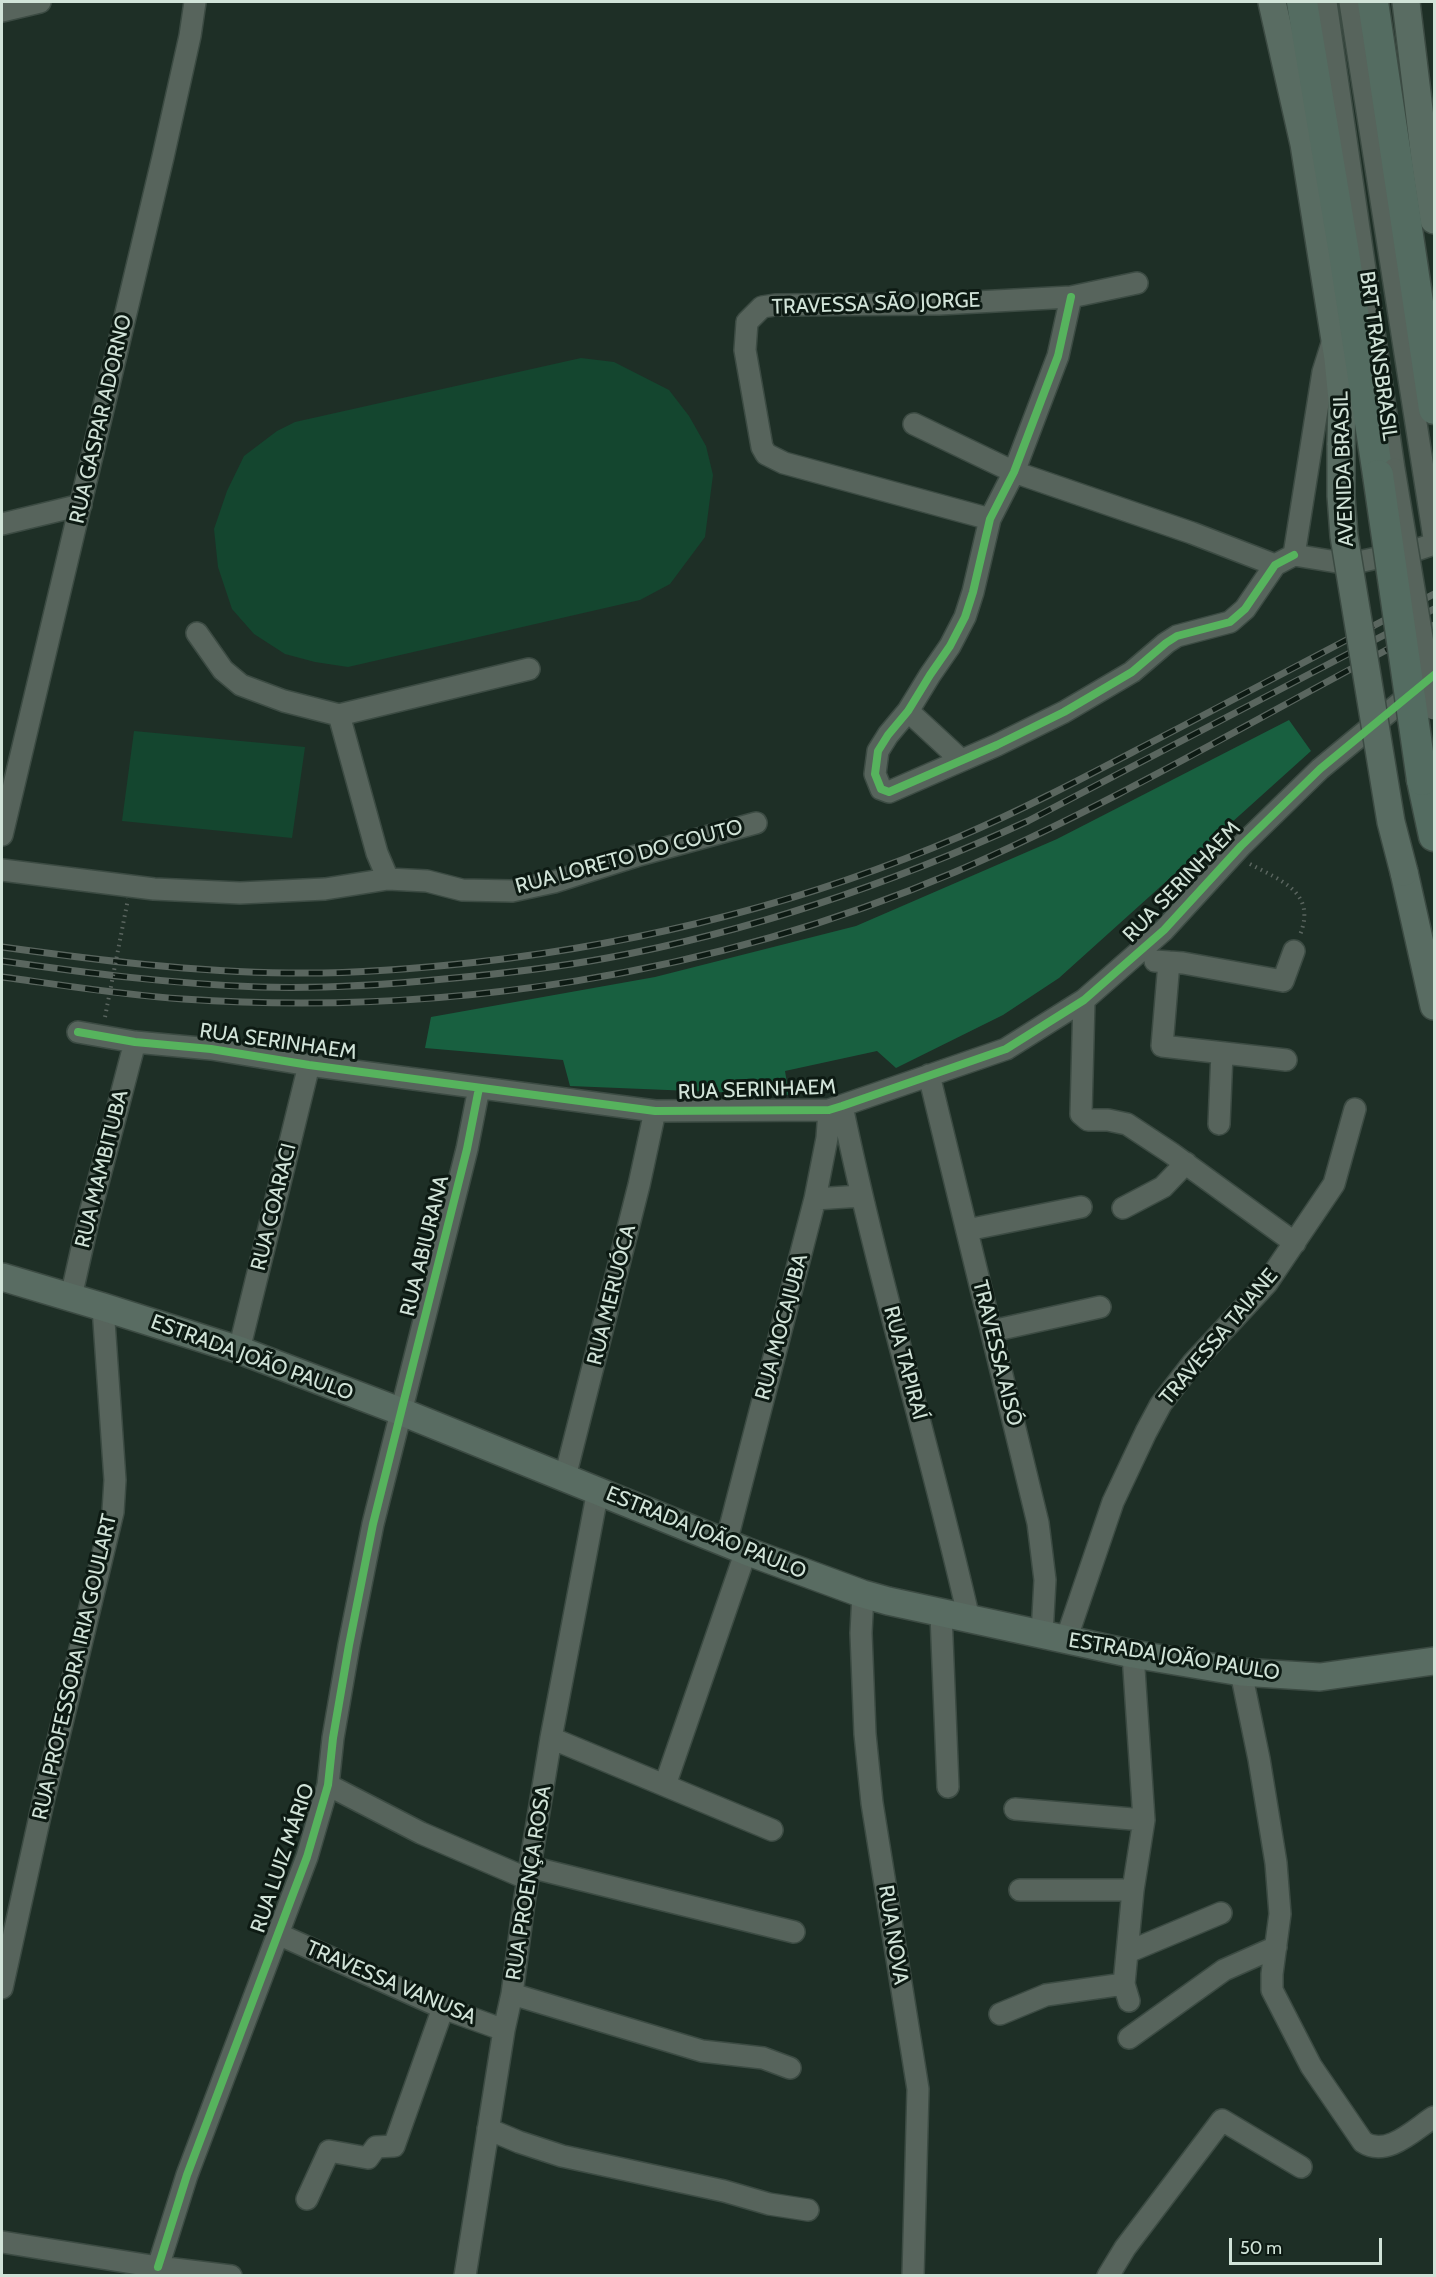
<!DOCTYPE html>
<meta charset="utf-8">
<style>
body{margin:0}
#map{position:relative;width:1436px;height:2277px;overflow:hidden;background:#1e2f26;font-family:Cabin,sans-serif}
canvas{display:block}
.frame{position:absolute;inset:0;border:3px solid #d1e3d8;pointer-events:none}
.scale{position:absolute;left:1229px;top:2238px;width:153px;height:27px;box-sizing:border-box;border:3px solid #d1e3d8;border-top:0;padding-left:8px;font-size:18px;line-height:21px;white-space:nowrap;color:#d1e3d8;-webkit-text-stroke:4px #0d1a13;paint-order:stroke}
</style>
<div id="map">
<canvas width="1436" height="2277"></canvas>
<div class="frame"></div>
<div class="scale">50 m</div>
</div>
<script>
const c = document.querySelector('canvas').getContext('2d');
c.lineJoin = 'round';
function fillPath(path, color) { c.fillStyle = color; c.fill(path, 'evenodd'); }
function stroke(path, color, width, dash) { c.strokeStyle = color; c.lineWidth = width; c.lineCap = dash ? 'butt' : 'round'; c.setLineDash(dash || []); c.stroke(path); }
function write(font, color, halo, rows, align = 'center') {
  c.font = font + ' Cabin,sans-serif'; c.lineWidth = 6; c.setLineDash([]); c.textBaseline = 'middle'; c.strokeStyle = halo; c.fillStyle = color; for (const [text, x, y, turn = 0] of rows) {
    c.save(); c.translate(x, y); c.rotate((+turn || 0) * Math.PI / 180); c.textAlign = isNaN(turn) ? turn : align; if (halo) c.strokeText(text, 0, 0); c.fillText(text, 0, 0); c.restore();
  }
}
const green = new Path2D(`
 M581,358L614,362L669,390L689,416L706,446L713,475L705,537L670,584L640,600L348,667L315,662L285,654L254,634L232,609L218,567L214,529L227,491L244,456L277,431L295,422Z
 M134,731L305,747L292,838L122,821Z`);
const forest = new Path2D(`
 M1289,720L1311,751L1059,978L1003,1015L896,1068L877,1051L785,1071L789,1095L570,1086L563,1060L425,1048L431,1017L655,977L856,926L1057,839Z`);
const path = new Path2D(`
 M1250,864C1281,881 1317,892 1300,935`);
const minor = new Path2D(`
 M1326,2L1394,469
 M1350,2L1434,538
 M2,11L40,2
 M1071,297L1058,356L1014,472L990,519L973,592L965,617L950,646L930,675L908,711L888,735L878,751L875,774L881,789L889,792L997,745L1064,712L1132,672L1166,643L1177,636L1230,622L1245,609L1275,565L1294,555
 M914,424L1014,472L1192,533L1275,565
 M990,519L784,463L766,454L762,447L745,350L747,322L762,307L775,305L939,304L1071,297L1137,283
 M2,524L81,505
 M1294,555L1323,372L1334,337
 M1294,555L1349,564L1419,549L1434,544
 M197,633L223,670L241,685L284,701L339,715L529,669
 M908,711L961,760
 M339,715L377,853L388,879
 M2,835L163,157L190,36L195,2
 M2,870L154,889L240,893L325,889L388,879L427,881L462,890L512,891L554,882L636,856L756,823
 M1155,961L1183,963L1283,981L1294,951
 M1169,962L1162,1046L1286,1060
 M1084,1000L1081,1114L1088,1120H1108L1127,1124L1171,1153L1295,1243
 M78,1032L135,1042L211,1049L309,1065L655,1111L829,1110L1006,1049L1084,1000L1164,930L1241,846L1320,769L1418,688
 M929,1075L1038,1523L1045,1580L1042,1634
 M842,1106C878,1279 930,1448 969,1619
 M1219,1124L1222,1053
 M815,1199L861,1196
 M1123,1208L1163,1187L1186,1163
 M967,1230L1081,1207
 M71,1297L89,1217L135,1042
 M992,1331L1100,1307
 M239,1350L309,1065
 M565,1477L639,1185L655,1111
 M726,1543L815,1199L827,1138L829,1110
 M863,1594L861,1633L865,1734L872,1803L918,2089L913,2276
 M941,1614L948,1787
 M1066,1640L1113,1502L1146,1432L1161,1404L1192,1364L1267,1283L1334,1184L1355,1109
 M1241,1672L1259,1759L1276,1863L1280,1914L1272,1974V1990L1311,2066L1363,2142C1387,2158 1415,2129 1434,2117
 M551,1738L772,1830
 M328,1785L421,1833L528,1879
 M665,1785L746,1551
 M1015,1809L1144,1820
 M530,1867L794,1932
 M1020,1890H1133
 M278,1934L443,2008L504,2030
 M1128,1952L1221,1913
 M2,1988L44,1798L113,1512L115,1480L103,1307
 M512,1994L702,2051L763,2058L790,2068
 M1129,2001L1124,1984L1133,1890L1144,1820L1133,1654
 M1000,2014L1046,1995L1124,1984
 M1129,2038L1224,1970L1276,1947
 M488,2129L519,2142L562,2156L724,2191L769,2204L808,2210
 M307,2199L329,2151L368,2158L376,2147L394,2146L443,2008
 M2,2242L158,2267L231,2276
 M158,2267L187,2175L307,1857L328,1785L333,1738L349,1645L373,1524L467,1149L479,1088
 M465,2276L504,2030L512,1994L524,1903L551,1738L598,1490
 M1108,2276L1125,2248L1222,2120L1301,2167`);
const major = new Path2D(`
 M1272,2L1304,144L1338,359L1342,400L1341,445
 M1406,2L1425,159L1434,220
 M1404,872L1434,1006
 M2,1277L103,1307L239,1350L402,1412L746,1551L863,1594L888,1601L1133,1654L1241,1672L1320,1677L1434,1661`);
const highway = new Path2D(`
 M1302,2L1344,253L1378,475
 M1373,2L1434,409
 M1422,780L1434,836`);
const rail = new Path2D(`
 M2,947C97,960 192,972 289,973C352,974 415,969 478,962C644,943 807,902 961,836C1036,804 1107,765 1179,728C1264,683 1349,639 1434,594
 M2,961C87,973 173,984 259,987C321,989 383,985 444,979C499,974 553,968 607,958C753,931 893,883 1028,821L1434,609
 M2,977C62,985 122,995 183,999C445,1017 713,975 955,872C1120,801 1275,707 1434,625`);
const pathBridge = new Path2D(`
 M105,1017L128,899`);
const minorBridge = new Path2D(`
 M1394,469L1434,709`);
const majorBridge = new Path2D(`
 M1341,445V496L1344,536L1391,822L1404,872`);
const highwayBridge = new Path2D(`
 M1378,475L1422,780`);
const cycleway = new Path2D(`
 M1071,297L1058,356L1014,472L990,519L973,592L965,617L950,646L930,675L908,711L888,735L878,751L875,774L881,789L889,792L997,745L1064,712L1132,672L1166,643L1177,636L1230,622L1245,609L1275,565L1294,555
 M78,1032L135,1042L211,1049L309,1065L655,1111L829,1110L842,1106L1006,1049L1084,1000L1164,930L1241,846L1320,769L1434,675
 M158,2267L187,2175L307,1857L328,1785L333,1738L349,1645L373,1524L467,1149L479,1088`);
const streetNames = [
 ["TRAVESSA SĀO JORGE",876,304,-2],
 ["BRT TRANSBRASIL",1378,356,82],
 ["RUA GASPAR ADORNO",101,419,-77],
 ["AVENIDA BRASIL",1344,469,-92],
 ["RUA LORETO DO COUTO",629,857,-15],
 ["RUA SERINHAEM",1182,882,-46],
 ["RUA SERINHAEM",278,1042,8],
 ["RUA SERINHAEM",757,1090,-2],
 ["RUA MAMBITUBA",102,1169,-76],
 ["RUA COARACI",274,1207,-76],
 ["RUA ABIURANA",425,1246,-76],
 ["RUA MERUÓCA",612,1295,-76],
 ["RUA MOCAJUBA",782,1327,-75],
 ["TRAVESSA TAIANE",1219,1337,-50],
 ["TRAVESSA AISÓ",997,1353,76],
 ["ESTRADA JOÃO PAULO",252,1358,20],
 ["RUA TAPIRAÍ",905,1363,75],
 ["ESTRADA JOÃO PAULO",706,1533,22],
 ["ESTRADA JOÃO PAULO",1174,1657,9],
 ["RUA PROFESSORA IRIA GOULART",75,1667,-77],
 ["RUA LUIZ MÁRIO",283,1858,-71],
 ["RUA PROENÇA ROSA",529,1883,-81],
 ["RUA NOVA",893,1935,81],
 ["TRAVESSA VANUSA",391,1983,23]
];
fillPath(green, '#14462f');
fillPath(forest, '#186040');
stroke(minor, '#3c4b43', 24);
stroke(major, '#3c4b43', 30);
stroke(highway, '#3c4b43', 33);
stroke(path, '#5a655f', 4, [1.5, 4.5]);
stroke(minor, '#57645c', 21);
stroke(major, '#596c62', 27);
stroke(highway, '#546c61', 30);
stroke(rail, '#5a665f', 7);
stroke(rail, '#0d1a13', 4.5, [14]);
stroke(minorBridge, '#3c4b43', 24, []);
stroke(majorBridge, '#3c4b43', 30, []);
stroke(highwayBridge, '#3c4b43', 33, []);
stroke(pathBridge, '#5a655f', 4, [1.5, 4.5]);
stroke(minorBridge, '#57645c', 21);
stroke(majorBridge, '#596c62', 27);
stroke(highwayBridge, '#546c61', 30);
stroke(cycleway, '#56b35d', 8);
write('21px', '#d1e3d8', '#0d1a13', streetNames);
</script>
